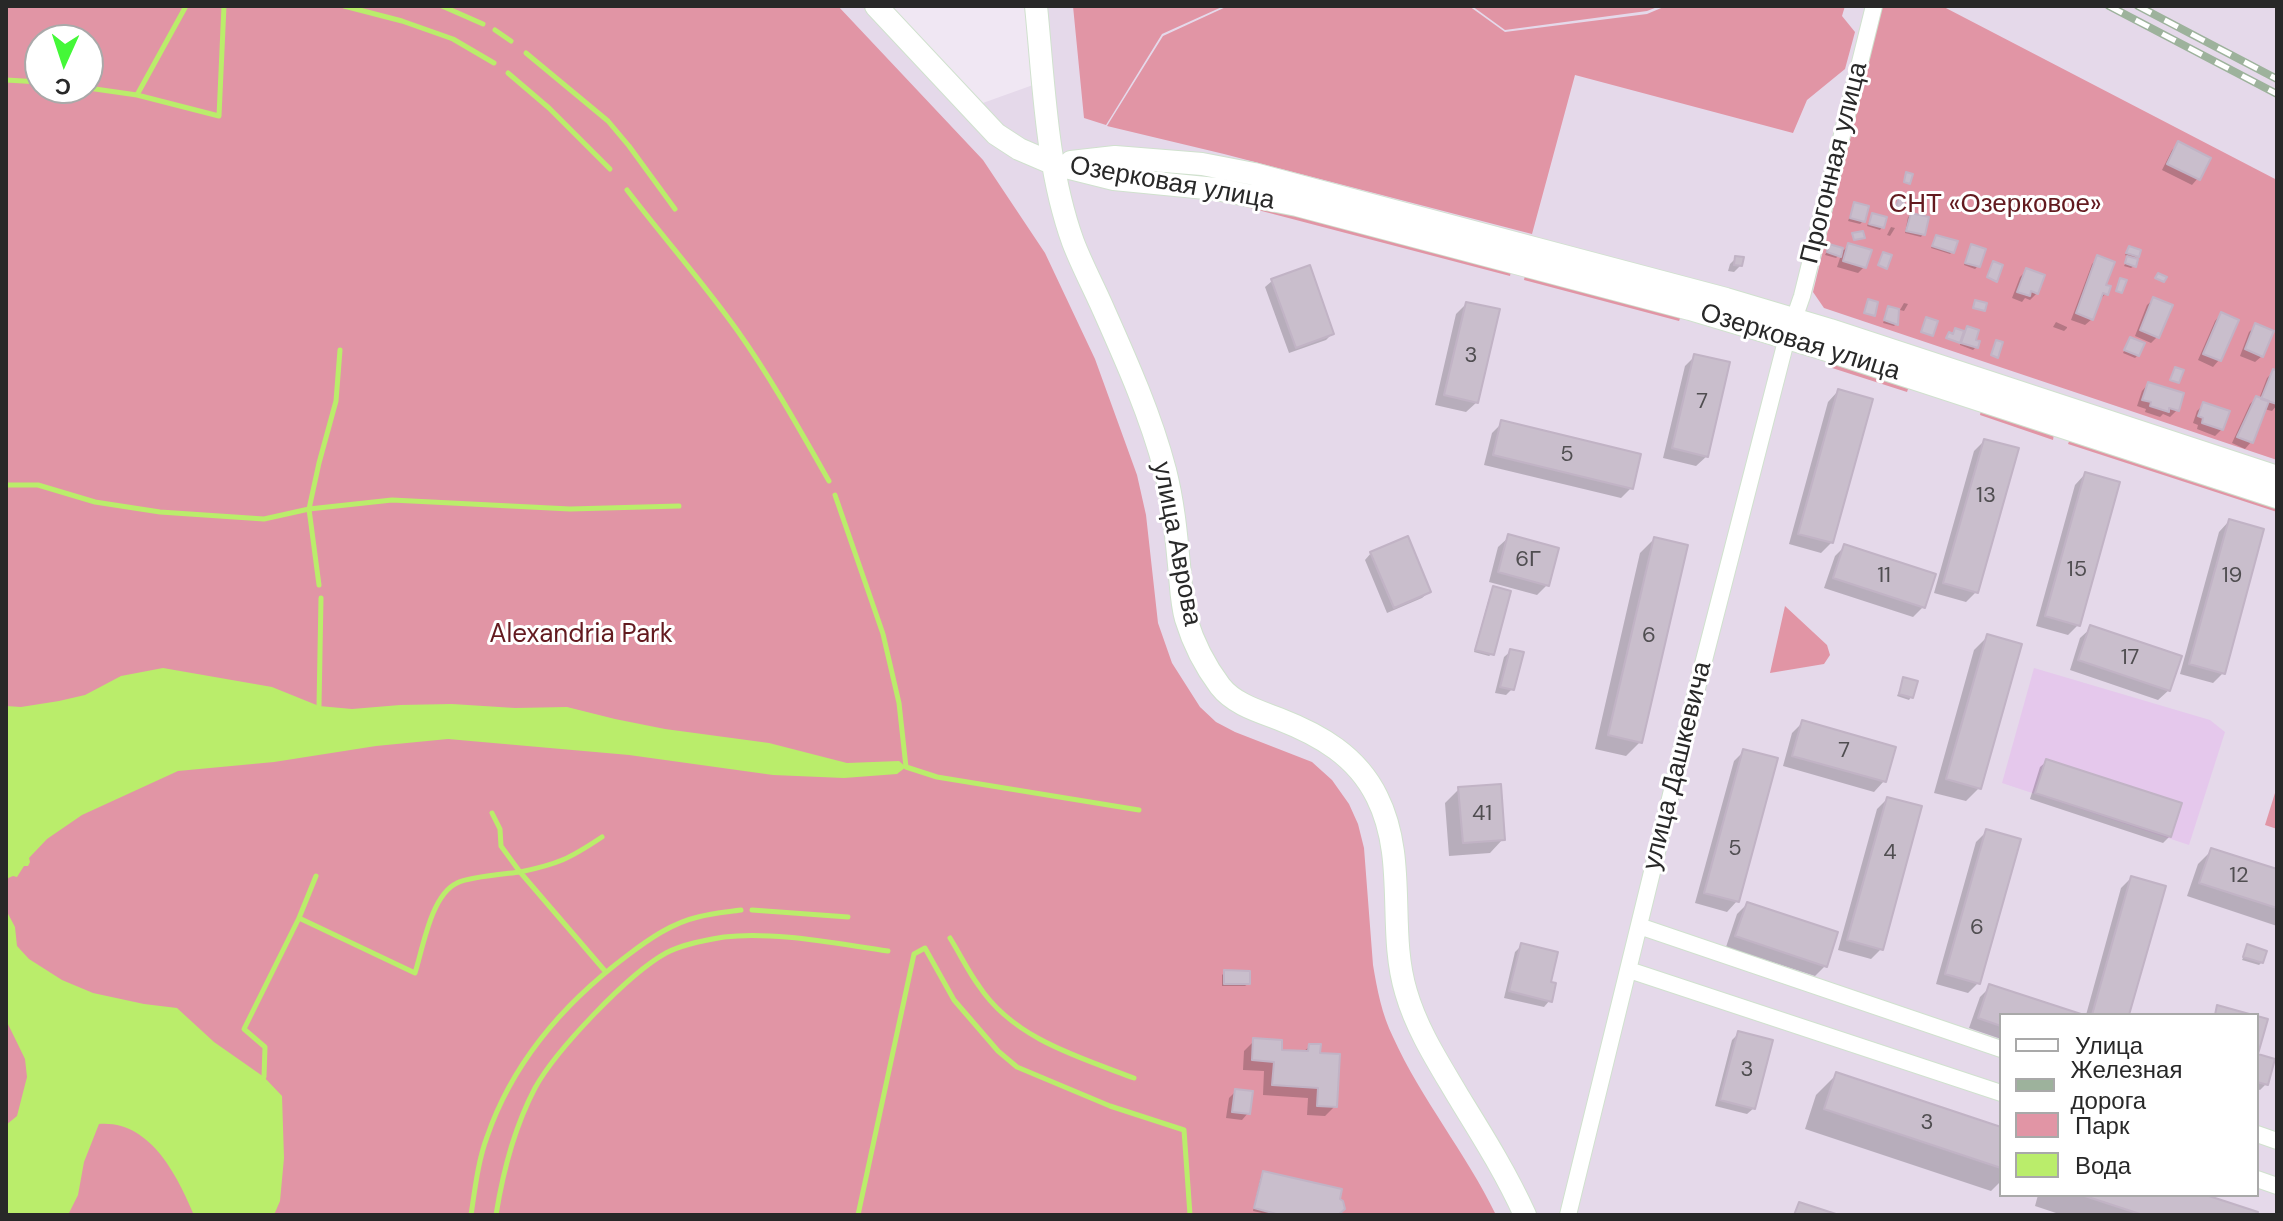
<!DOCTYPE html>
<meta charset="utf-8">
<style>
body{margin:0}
#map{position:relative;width:2283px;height:1221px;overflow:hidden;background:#e5d9ea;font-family:"DM Sans",sans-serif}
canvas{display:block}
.frame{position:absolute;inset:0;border:8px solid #282828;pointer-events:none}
.legend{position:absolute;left:1999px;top:1013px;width:260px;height:184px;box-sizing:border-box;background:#fff;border:2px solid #a9a9a9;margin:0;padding:10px 14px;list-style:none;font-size:24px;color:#282828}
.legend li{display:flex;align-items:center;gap:16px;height:40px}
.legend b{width:40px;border:2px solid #a9a9a9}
.north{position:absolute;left:24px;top:24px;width:80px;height:80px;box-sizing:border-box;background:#fff;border:2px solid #a9a9a9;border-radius:50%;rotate:183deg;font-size:22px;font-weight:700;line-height:32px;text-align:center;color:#282828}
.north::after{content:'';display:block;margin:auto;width:28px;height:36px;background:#44f838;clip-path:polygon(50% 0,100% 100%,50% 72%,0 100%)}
</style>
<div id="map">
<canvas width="2283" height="1221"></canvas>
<div class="frame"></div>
<ul class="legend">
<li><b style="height:10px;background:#fff"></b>Улица</li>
<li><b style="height:10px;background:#9db29c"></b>Железная дорога</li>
<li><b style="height:22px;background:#e195a5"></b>Парк</li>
<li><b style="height:22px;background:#baed6b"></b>Вода</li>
</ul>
<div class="north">С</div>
</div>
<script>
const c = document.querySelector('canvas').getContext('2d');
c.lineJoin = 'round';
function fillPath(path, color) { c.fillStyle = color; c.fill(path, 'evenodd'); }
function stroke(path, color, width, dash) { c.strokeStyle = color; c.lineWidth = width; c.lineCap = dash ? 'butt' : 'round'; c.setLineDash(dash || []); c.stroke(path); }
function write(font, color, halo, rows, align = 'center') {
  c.font = font + ' "DM Sans",sans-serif'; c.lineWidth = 6; c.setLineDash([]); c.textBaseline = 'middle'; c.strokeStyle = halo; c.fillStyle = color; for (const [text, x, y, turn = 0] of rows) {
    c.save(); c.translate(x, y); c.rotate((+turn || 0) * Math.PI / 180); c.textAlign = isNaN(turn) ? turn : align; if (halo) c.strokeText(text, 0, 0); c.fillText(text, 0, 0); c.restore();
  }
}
const education = new Path2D(`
 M2034,668L2210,720L2225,732L2189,845L2002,783Z`);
const green = new Path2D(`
 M6,6H838L983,160L1045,253L1095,359L1137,475L1146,515L1158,623L1172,663L1200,707L1216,722L1235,732L1312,762L1332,780L1349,804L1358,824L1364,848L1373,965C1377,989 1382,1015 1393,1037C1421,1099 1466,1153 1496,1215H6ZM40,40H88V88H40Z
 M1073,6H1224L1162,34L1106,125L1084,118Z
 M1228,6H1469L1505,32L1647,14L1666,6H1845L1842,16L1855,32L1845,69L1807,100L1793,133L1575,75L1532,234L1224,154L1107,126L1163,36Z
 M1472,6H1660L1647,11L1505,30Z
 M1882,6H1942L2277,180V460L1824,308L1813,292Z
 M1214,192L1511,271L1510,276L1212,198Z
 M1525,275L1681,316L1679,321L1524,280Z
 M1831,361L1909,386L1907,392L1829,367Z
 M1981,410L2054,434L2053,440L1980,415Z
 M2070,439L2277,506V512L2068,444Z
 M1785,606L1827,645L1830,655L1824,664L1770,673Z
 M2275,793H2277V829L2265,825Z`);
const plaza = new Path2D(`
 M887,6H1025L1033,85L980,104Z`);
const water = new Path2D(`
 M163,668L272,687L319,706L352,709L400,705L452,704L515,708L567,707L615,719L665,729L769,743L847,763L899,761L906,767L897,774L844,778L773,775L629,755L448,739L376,746L274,762L178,771L82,815L47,839L29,858L30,862L28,866H24L17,877L13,876L6,879V706L21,707L59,701L85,695L121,676Z
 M6,910L15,927L17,946L29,959L62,980L93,993L144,1004L177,1008L214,1042L264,1077L282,1096L284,1158L280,1201L274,1215H194C177,1175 150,1120 99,1124L84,1162L78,1195L68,1215H6V1125L17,1116L27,1077L25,1059L6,1020Z`);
const shadow = new Path2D(`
 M2179,144L2198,178L2192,185L2162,170L2172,150Z
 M1855,204L1863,221L1860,224L1848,221Z
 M1872,215L1882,227L1880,230L1867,226Z
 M1911,215L1923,234L1921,237L1905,233L1908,217Z
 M1891,227L1895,228L1890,236L1887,235Z
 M1936,237L1952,252L1950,254L1931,248Z
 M1849,245L1864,267L1858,273L1837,267L1842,252L1836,258L1825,255L1830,246L1844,250Z
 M1971,247L1978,266L1975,269L1964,265Z
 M2129,248L2137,256L2133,260L2134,266L2131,268L2124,266L2129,257L2125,255Z
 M1736,258L1740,266L1734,272L1728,271L1730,264Z
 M2098,258L2106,293L2100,300L2092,319L2085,325L2071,320L2092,264Z
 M2027,270L2037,293L2030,300L2025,298L2022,302L2012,298L2020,277Z
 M1272,281L1332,334L1326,340L1289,353L1265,287Z
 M2154,299L2158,336L2151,343L2135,336L2147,305Z
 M1904,303L1908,304L1904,311L1900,310Z
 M1466,304L1477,402L1466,412L1435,405L1456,314Z
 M1889,308L1896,324L1894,326L1883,323Z
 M2221,314L2219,360L2213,367L2198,360L2215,321Z
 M2056,322L2067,327V328L2064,331L2053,327Z
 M2256,326L2262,356L2255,362L2240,356L2249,332Z
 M1967,328L1976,347L1973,350L1960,345V339L1952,336L1956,330L1964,333Z
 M2130,339L2138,355L2135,358L2123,353Z
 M1695,356L1707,456L1696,466L1663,458L1685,366Z
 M2274,371L2277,373V405L2272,411L2264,409L2251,442L2245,449L2232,443L2250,404L2256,398L2259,399L2267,378Z
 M2148,384L2177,410L2170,417L2163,414L2160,417L2145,412L2146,409L2137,406L2142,391Z
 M1838,391L1832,542L1821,553L1789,544L1828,402Z
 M2204,404L2222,429L2215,436L2197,429L2198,425L2193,423L2197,411Z
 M1502,423L1631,488L1621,498L1484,465L1492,433Z
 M1984,441L1976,592L1966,602L1934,593L1974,451Z
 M2085,474L2078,625L2068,635L2036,626L2075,485Z
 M2229,521L2223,673L2213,683L2180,674L2219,532Z
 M1509,537L1547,585L1537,595L1489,582L1498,547Z
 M1654,539L1640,742L1626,756L1595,749L1640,553Z
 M1845,546L1923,607L1913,617L1824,588L1835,556Z
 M1371,553L1429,592L1422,598L1387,613L1365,560Z
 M1493,588L1492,654L1489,656L1474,652L1491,591Z
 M2091,628L2169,690L2158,700L2070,670L2080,638Z
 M1988,636L1979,788L1966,801L1934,793L1974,650Z
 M1511,651L1512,689L1506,695L1495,693L1504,657Z
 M1904,679L1911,697L1909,700L1897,696Z
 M1803,722L1884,781L1874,792L1783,766L1792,733Z
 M1744,751L1737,901L1727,912L1695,903L1734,761Z
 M2047,761L2170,836L2163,843L2030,799L2040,767Z
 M1459,789L1503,839L1490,853L1449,856L1445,803Z
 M1887,799L1881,949L1871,959L1838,950L1877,809Z
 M1986,832L1978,983L1968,993L1936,984L1976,842Z
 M2212,850L2277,871V926L2187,896L2198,864Z
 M2131,878L2127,1015H2086L2121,888Z
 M1747,904L1825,966L1815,976L1726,947L1737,914Z
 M1522,945L1549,983L1550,1000L1544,1007L1504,998L1515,952Z
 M2248,947L2262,962L2259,965L2242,960Z
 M1225,972L1248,984L1245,986H1222V975Z
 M1990,987L2077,1015H2001V1039L1969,1028L1980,997Z
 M1739,1033L1754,1108L1747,1114L1715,1106L1732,1040Z
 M1254,1041L1280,1052L1302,1053L1310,1046L1318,1055L1335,1106L1325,1116L1307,1115L1308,1098L1263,1095L1264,1071L1243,1070L1244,1051Z
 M2257,1056L2266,1084L2260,1090L2257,1089Z
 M1837,1074L2001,1129V1181L1991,1191L1805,1129L1816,1095Z
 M1236,1091L1248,1113L1242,1120L1226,1118L1229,1098Z
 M1264,1173L1337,1215H1271L1253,1211L1261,1176Z
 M2038,1195H2199L2255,1215H2062L2035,1206Z`);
const stream = new Path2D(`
 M344,6L402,21L453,39L494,63
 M442,6L483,24
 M495,30L511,41
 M526,53L608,121L629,146L675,209
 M508,73L549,108L610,169
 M6,80L40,82
 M88,88L137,95L219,116L224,6
 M137,95L186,6
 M627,190C663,237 702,281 737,330C771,378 800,430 829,481
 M6,485H38L95,502L160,512L264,519L309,509L392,500L570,509L679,506
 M835,495L883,634L899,703L906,767L937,777L1139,810
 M319,585L309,509L319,463L336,401L340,350
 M319,706L321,598
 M492,813L500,829L501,846L520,872C558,864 569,859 602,837
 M752,910L848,917
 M299,918L316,876
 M950,938C960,954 968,971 979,986C1013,1038 1078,1057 1134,1078
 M264,1077L265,1047L244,1029L299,918L415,973C423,948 431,895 457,883C468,877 505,874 520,872L605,971
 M471,1215C475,1189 478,1161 487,1137C513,1061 565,1002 628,955C649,939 672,923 698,917C712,913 727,912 741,910
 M496,1215C503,1171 514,1128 535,1088C556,1050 628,974 666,953C683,944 706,940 724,937C775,931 837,944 888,951
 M858,1215L914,954L925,948L954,1000L998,1051L1017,1067L1110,1106L1184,1130L1190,1215`);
const building = new Path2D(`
 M2178,141L2211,158L2200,180L2167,164Z
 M1906,172L1913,174L1910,184L1904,182Z
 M1899,197L1905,199L1902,209L1896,207Z
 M1854,202L1869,206L1865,222L1850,218Z
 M1872,213L1887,217L1884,228L1869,224Z
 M1911,213L1929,217L1925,235L1906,231Z
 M1863,231L1865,238L1854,240L1852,233Z
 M1936,235L1958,241L1954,253L1932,246Z
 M1848,243L1872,250L1866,268L1843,261Z
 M1829,244L1843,248L1841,257L1827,252Z
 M1971,244L1986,249L1980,267L1965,263Z
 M2129,246L2141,250L2139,257L2126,253Z
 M1883,252L1892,255L1887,269L1878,265Z
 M2097,255L2115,262L2106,285L2111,286L2108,295L2103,293L2093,320L2076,313Z
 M1735,256L1744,257L1742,266L1734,265Z
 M2127,256L2138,259L2136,267L2125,263Z
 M1993,261L2003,265L1997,282L1987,277Z
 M1310,265L1334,334L1296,348L1271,279Z
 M2026,268L2045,275L2038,294L2031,291L2030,296L2017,292Z
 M2158,273L2167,277L2164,282L2155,278Z
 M2120,278L2127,280L2122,293L2116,291Z
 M2153,297L2173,305L2159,338L2140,330Z
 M1868,299L1878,302L1875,316L1864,313Z
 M1975,300L1987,303L1985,311L1973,308Z
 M1466,302L1500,309L1478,403L1444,395Z
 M1888,306L1899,309L1898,325L1884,320Z
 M2221,312L2239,320L2221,361L2203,354Z
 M1926,317L1938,321L1933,336L1921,332Z
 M2255,323L2274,331L2263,357L2245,349Z
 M1967,326L1979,330L1976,340L1980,341L1978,348L1961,343Z
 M1955,328L1964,331L1960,343L1946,338L1949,332L1953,334Z
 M2130,337L2145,343L2139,356L2124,350Z
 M1996,340L2003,342L1998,358L1991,355Z
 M1694,354L1730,362L1708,457L1672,448Z
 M2175,367L2184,370L2179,383L2170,380Z
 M2273,369L2277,371V404L2261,399Z
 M2148,382L2184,393L2179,411L2169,408V412L2150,406L2151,402L2142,400Z
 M1838,389L1873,399L1833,543L1798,534Z
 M2256,396L2269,401L2253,443L2237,437Z
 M2203,402L2230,411L2223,430L2202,423L2203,418L2198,416Z
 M1501,420L1641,454L1633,489L1493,455Z
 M1984,439L2019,448L1978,593L1943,583Z
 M2085,472L2120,482L2080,626L2045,616Z
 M2229,519L2264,529L2225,674L2189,664Z
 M1508,534L1559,548L1549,586L1498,572Z
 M1408,536L1431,592L1394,608L1370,552Z
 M1654,537L1688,545L1642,743L1608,735Z
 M1844,544L1936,574L1925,608L1833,578Z
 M1493,586L1511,591L1494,655L1475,650Z
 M2090,625L2182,656L2170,691L2078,660Z
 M1987,634L2022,644L1981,789L1946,779Z
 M1510,649L1524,652L1514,690L1500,687Z
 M1903,677L1918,681L1913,698L1899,694Z
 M1802,720L1896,747L1886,782L1792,756Z
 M1743,749L1778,758L1739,902L1704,893Z
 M2046,759L2182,803L2171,837L2035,793Z
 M1501,784L1505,840L1463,843L1458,787Z
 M1887,797L1922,806L1883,950L1847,940Z
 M1986,829L2021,839L1980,984L1945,974Z
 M2211,848L2277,869V908L2199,883Z
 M2131,876L2166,886L2129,1015H2092Z
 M1747,902L1838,932L1827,967L1735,936Z
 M1521,943L1558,952L1551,982L1556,983L1552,1002L1509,991Z
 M2247,944L2267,951L2263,963L2243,957Z
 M1224,970L1250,971V984H1224Z
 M1989,984L2081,1014L2080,1015H2001V1026L1978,1018Z
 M2217,1005L2253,1015H2215Z
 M2257,1016L2268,1019L2258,1054L2275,1059L2268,1085L2257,1082Z
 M1738,1031L1773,1040L1755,1109L1720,1100Z
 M1253,1038L1282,1040V1050L1308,1051L1309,1044H1321L1320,1053L1340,1054L1337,1107L1317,1106L1318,1088L1272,1085L1274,1062L1252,1060Z
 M1836,1072L2001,1127V1168L1824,1109Z
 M1235,1089L1253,1091L1250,1114L1232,1112Z
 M1263,1171L1342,1189L1340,1199L1343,1201L1345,1209L1338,1215H1280L1254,1208Z
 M2082,1195H2206L2258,1212L2257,1215H2143Z
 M1799,1202L1839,1215H1794Z`);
const street = new Path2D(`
 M1639,926L2001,1049
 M1629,970L2001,1093
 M2257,1134L2277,1141
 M2257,1179L2277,1186
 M1568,1215L1701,672L1785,345L1802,296L1874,6`);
const secondary = new Path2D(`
 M876,6L996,134L1019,149L1054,164L1114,179L1216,189L1297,205L1690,309L1824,349L2277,497
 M1036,6C1044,84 1046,167 1073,242C1081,263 1092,284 1101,304C1125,358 1150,413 1165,470C1173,501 1176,532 1179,565C1181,582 1181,602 1186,619C1193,642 1205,666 1220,686C1234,704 1258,711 1279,719C1320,735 1357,756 1377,797C1408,859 1387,929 1406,992C1417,1030 1438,1062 1458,1096C1482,1135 1506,1173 1525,1215
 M1071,162L1115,157L1202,164L1254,174L1726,299L1830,330L2277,477`);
const rail = new Path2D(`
 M2109,6L2277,94
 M2138,6L2277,79`);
const numberNames = [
 ["3",1471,356],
 ["7",1702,402],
 ["5",1567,455],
 ["13",1986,496],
 ["6Г",1528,560],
 ["15",2077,570],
 ["11",1884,576],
 ["19",2232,576],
 ["6",1649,636],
 ["17",2130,658],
 ["7",1844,751],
 ["41",1482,814],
 ["5",1735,849],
 ["4",1890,853],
 ["12",2239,876],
 ["6",1977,928],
 ["3",1747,1070],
 ["3",1927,1123]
];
const streetNames = [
 ["Прогонная улица",1835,163,-76],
 ["Озерковая улица",1172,184,10],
 ["Озерковая улица",1800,343,17],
 ["улица Аврова",1176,544,79],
 ["улица Дашкевича",1678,766,-76]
];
const parkNames = [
 ["СНТ «Озерковое»",1995,205],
 ["Alexandria Park",581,635]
];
fillPath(education, '#e5c8ec');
fillPath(green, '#e195a5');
fillPath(plaza, '#f0e7f3');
fillPath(water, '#baed6b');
fillPath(shadow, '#0003');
stroke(stream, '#baed6b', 5);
fillPath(building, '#c9becc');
stroke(building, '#c1b3c5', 2);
stroke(street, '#d0e1ce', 18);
stroke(secondary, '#d0e1ce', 24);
stroke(street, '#fff', 16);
stroke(secondary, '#fff', 22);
stroke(rail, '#9db29c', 8);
stroke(rail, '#fff', 5, [15]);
write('22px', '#504e51', null, numberNames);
write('26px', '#282828', '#fff', streetNames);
write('26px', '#631a1f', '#fff', parkNames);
</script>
